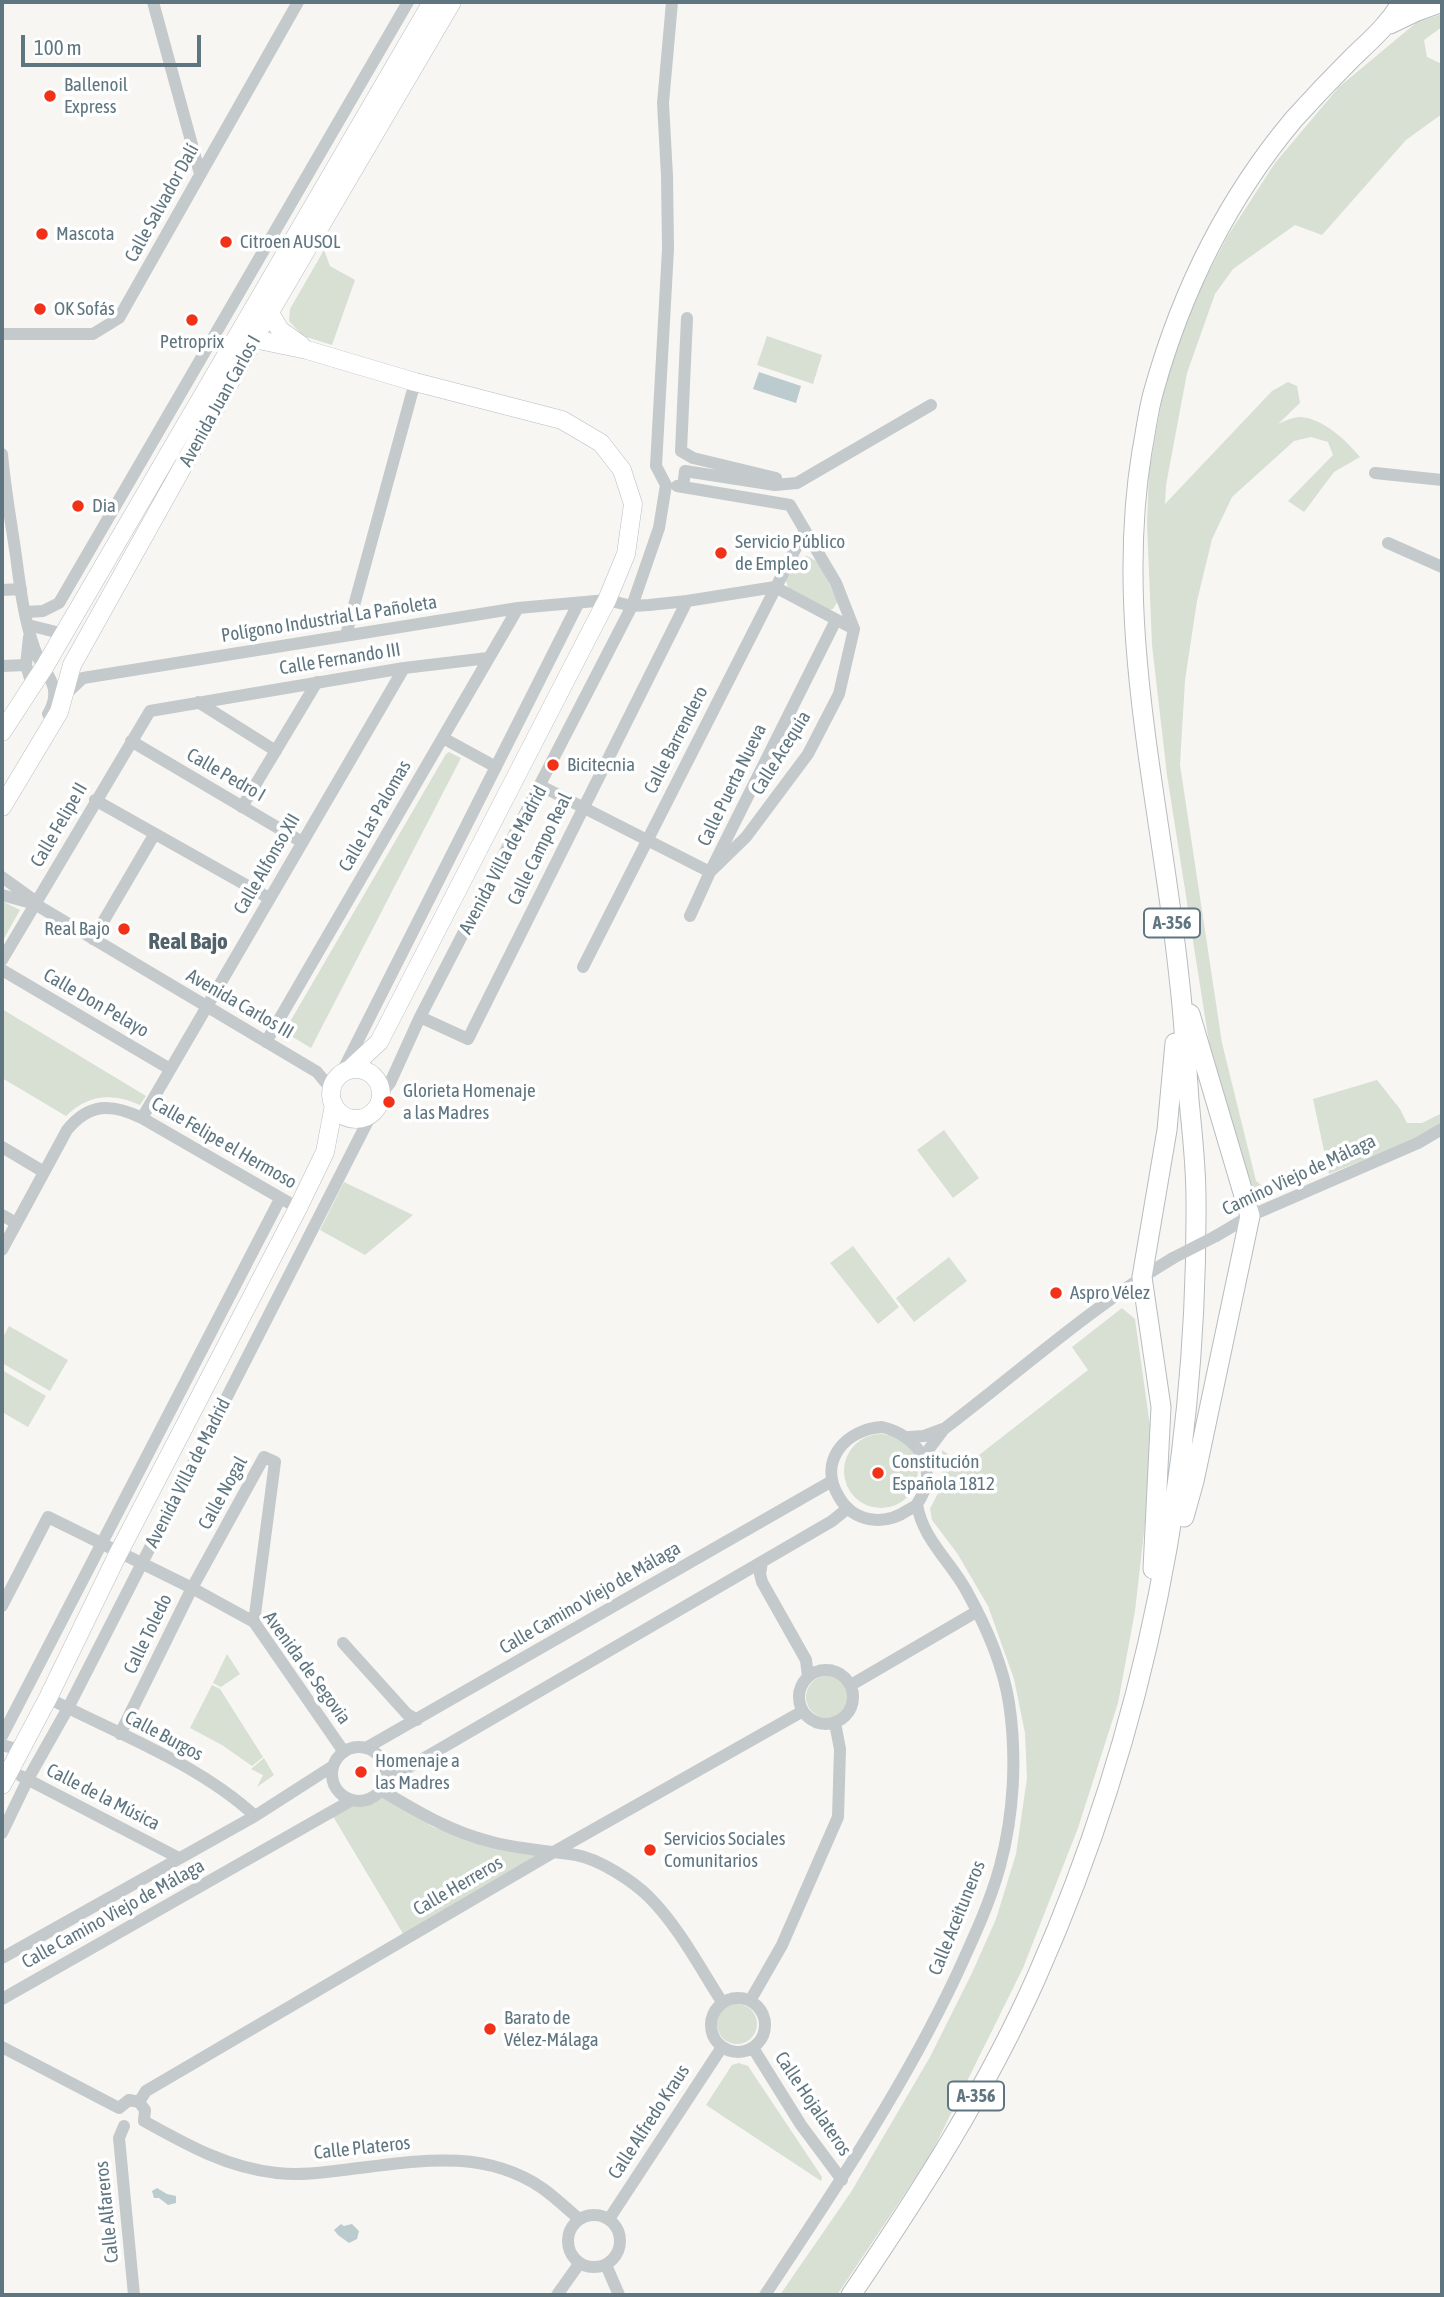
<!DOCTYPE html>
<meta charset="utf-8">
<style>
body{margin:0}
#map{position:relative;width:1444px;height:2297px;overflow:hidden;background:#f7f6f3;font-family:"Asap Condensed",sans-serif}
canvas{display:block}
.frame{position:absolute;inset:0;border:4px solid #5f7680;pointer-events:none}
.scale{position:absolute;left:21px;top:35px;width:180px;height:32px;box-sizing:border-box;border:4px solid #5f7680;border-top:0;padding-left:9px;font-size:21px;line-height:24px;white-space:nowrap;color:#5f7680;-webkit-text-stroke:5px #fff;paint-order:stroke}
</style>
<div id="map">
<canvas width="1444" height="2297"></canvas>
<div class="frame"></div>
<div class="scale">100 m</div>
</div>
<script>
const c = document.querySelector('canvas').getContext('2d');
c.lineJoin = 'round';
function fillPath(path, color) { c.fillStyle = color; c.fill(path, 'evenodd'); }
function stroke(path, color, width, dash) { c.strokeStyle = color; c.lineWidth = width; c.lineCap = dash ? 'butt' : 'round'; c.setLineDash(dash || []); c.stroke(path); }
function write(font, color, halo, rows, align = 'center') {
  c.font = font + ' "Asap Condensed",sans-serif'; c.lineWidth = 7; c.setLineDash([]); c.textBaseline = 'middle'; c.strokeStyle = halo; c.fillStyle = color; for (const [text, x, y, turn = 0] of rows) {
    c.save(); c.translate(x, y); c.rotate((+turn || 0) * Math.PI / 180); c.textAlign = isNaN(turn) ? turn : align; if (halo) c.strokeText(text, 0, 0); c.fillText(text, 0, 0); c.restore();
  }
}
const green = new Path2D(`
 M1442,14V27L1424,40L1427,57L1442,64V114L1406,140L1322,235L1295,225L1233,269L1215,294L1187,373L1166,485L1165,504L1272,391L1288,382L1297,386L1300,403L1278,424C1284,421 1293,417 1300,417C1323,418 1347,441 1360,457L1334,472L1304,512L1288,501L1333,455L1328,442L1311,437L1294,441L1232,497L1212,539L1197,601L1185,680L1180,765L1222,1043L1256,1181L1270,1192V1197H1260L1249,1188L1210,1049L1167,775L1152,645L1147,524L1149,473L1165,381L1195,299L1227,237L1275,163L1339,87L1417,22Z
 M324,250L330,266L355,280L332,345L303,336L289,321L290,309Z
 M767,336L822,355L813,384L757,365Z
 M807,556L818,562L838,601L833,609L827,610L789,590L785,578L796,558Z
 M449,752L461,758L311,1048L284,1032L446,754Z
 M2,901L20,910L2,942Z
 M2,1009L146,1096L140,1105C112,1093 89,1094 66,1116L2,1078Z
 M1377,1080L1400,1109L1407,1123H1422L1442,1113V1123L1406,1143L1329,1174L1313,1099Z
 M944,1130L979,1178L953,1198L917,1150Z
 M344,1182L413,1215L365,1255L320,1230Z
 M853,1246L899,1307L878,1324L830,1263Z
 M949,1257L967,1281L914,1322L896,1298Z
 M1122,1308L1135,1319L1150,1426L1146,1515L1135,1611L1118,1703L1078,1828L1023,1968L930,2156L837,2295H780L851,2192L930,2057L972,1973L996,1919L1016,1854L1027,1778L1025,1733L1014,1679L988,1606L957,1553L932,1520L930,1509L940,1489L943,1470L942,1450L965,1466L1088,1370L1072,1347Z
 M9,1326L68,1360L50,1391L2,1363V1339Z
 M2,1370L46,1396L28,1427L2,1412Z
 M844 1471a37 37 0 1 1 74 0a37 37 0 1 1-74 0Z
 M227,1654L240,1674L221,1687L213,1683Z
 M806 1697a21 21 0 1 1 42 0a21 21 0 1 1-42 0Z
 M212,1685L220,1689L263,1757L252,1766L222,1745L190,1728Z
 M264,1758L274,1775L257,1787L263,1775L251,1769Z
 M379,1795L433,1827L491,1845L539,1855L405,1937L331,1813L351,1799L365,1805Z
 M717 2024a20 20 0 1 1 40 0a20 20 0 1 1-40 0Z
 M739,2063L748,2066L822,2177L821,2181L706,2105L732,2065Z`);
const water = new Path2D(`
 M759,372L801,386L796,403L753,389Z
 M157,2188L167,2194L176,2196V2203L168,2205L159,2198H154L152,2191Z
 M341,2224L344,2226L352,2224L359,2231L357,2239L349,2243L338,2235L334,2230Z`);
const street = new Path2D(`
 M153,2L200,174
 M687,318L681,451L693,458L776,478
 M2,334H93L119,318L298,2
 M2,454C5,488 11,522 16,556C20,587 24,620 35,650C43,674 65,685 48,714
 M1375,473L1442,480
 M677,486L790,505L836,583L854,629
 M683,487L685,471L775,485L797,483L931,405
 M1388,543L1442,567
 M2,590L21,589
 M26,612L43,611L59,603L408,2
 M28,625L64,634
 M346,635L415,382
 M29,637L26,665L32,685
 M2,666L26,665
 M65,695L83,678L518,608L607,600L632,606L649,605L687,601L775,587L854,629
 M198,702L276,751
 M443,738L496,767
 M131,741L302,842
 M541,786L710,872L836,620
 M95,800L269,898
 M242,807L317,682
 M2,877L34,900
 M2,895L35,904L317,1072L331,1089
 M690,916L710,872L746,837L808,754L839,694L854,629
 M93,939L154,835
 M2,960L150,711L404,668L488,658
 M583,967L805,530
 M2,970L170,1069
 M420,1017L468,1039L687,601
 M266,1042L518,608
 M341,1074L578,604
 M381,1094L390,1083L420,1017L632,606L659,528L666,485L656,466L668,249L667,176L663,103L672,2
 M142,1118L404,668
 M2,1147L44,1172
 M2,1215L16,1223
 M1216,1236L1250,1216L1418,1143L1442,1129
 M2,1250L67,1130C89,1103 111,1103 142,1118L298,1208
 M882,1427C918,1435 941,1470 917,1504C917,1505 909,1510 908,1510C885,1526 854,1523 839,1497C817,1461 846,1429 882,1427Z
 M909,1437L924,1436L943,1429
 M925,1462L929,1449L944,1429C1019,1372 1091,1307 1173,1258
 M762,1562L760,1574L762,1582L806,1660L808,1677
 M2,1606L48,1517L192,1588L254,1622L344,1752
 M343,1643L407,1714L417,1720
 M799 1697a27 27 0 1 1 54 0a27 27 0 1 1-54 0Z
 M851,1685L976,1612
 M48,1698C116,1733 199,1764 255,1816
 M120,1734L192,1588L264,1457L275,1462L254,1622
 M2,1736L280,1199
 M2,1745L20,1750
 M332 1774a27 27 0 1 1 54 0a27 27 0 1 1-54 0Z
 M366,1748L832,1481
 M21,1776L179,1858
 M385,1781L832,1521L848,1508
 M381,1790C416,1811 451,1832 492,1842C519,1849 548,1851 576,1855C599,1859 633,1881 649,1897C679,1927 700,1968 722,2002
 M2,1833L28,1779L68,1708L372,1113
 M2,1958L255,1816L333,1766
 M711 2025a27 27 0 1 1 54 0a27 27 0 1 1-54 0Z
 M2,1999L352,1800
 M750,2001L782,1945L838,1817L840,1749L835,1723
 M2,2047L119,2108
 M753,2048L801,2125L842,2180
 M139,2102L146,2091L552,1853L803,1711
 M119,2108L129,2100L139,2102L145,2110L144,2121
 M144,2121C187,2145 228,2168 277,2173C302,2176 327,2172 351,2169C418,2161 483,2148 542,2188C555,2197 567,2209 579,2219
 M124,2126L119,2138L134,2295
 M568 2241a26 26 0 1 1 52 0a26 26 0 1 1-52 0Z
 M609,2219L722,2047
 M606,2265L619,2295
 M557,2295L579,2264
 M765,2295C834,2191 904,2087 957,1974C973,1939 990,1903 1000,1866C1014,1814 1017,1756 1009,1703C1003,1665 985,1624 966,1590C950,1561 922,1538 917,1504`);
const secondary = new Path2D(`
 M270,313L280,330L301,345
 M254,339L307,350L415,382L562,420L601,443L622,470L633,504L626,554L607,600L379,1042L350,1069
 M2,732L45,666L432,2
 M2,807L59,712L72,665L254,339L452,2
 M331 1094a25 25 0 1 1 50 0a25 25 0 1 1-50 0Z
 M2,1785L48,1698L118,1554L298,1208L325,1152L334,1105`);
const primary = new Path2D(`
 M1390,24L1417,11L1442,2
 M1184,1517L1194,1481L1250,1216L1190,1014
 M1153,1569L1161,1407L1142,1277L1167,1130L1175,1043
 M851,2295C920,2193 987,2089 1037,1976C1146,1730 1198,1467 1196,1198C1196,1165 1192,1132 1189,1100C1186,1059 1184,1018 1179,977C1161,803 1113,626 1142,451C1146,431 1148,410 1154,390C1182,290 1227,199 1294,119C1313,98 1333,77 1353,57C1372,39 1389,24 1402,2`);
const streetBridge = new Path2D(`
 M1173,1258L1216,1236`);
const markers = [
 [50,96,7,"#f13218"],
 [42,234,7,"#f13218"],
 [226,242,7,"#f13218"],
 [40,309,7,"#f13218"],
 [192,320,7,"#f13218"],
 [78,506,7,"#f13218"],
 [721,553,7,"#f13218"],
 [553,765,7,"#f13218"],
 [124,929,7,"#f13218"],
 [389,1102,7,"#f13218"],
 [1056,1293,7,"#f13218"],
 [878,1473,7,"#f13218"],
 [361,1772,7,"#f13218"],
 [650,1850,7,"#f13218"],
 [490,2029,7,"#f13218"]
];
const shields = [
 [1172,923,56],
 [976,2096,56]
];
const shieldNames = [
 ["A-356",1172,923],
 ["A-356",976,2096]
];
const poiNames = [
 ["Ballenoil",64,85],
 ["Express",64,107],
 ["Mascota",56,234],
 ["Citroen AUSOL",240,242],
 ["OK Sofás",54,309],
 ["Petroprix",192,342,"center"],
 ["Dia",92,506],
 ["Servicio Público",735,542],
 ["de Empleo",735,564],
 ["Bicitecnia",567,765],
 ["Real Bajo",110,929,"right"],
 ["Glorieta Homenaje",403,1091],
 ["a las Madres",403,1113],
 ["Aspro Vélez",1070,1293],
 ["Constitución",892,1462],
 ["Española 1812",892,1484],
 ["Homenaje a",375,1761],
 ["las Madres",375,1783],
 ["Servicios Sociales",664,1839],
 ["Comunitarios",664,1861],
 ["Barato de",504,2018],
 ["Vélez-Málaga",504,2040]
];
const streetNames = [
 ["Calle Salvador Dalí",162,203,-61],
 ["Avenida Juan Carlos I",220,401,-61],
 ["Polígono Industrial La Pañoleta",329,619,-9],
 ["Calle Fernando III",340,659,-9],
 ["Calle Barrendero",676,740,-63],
 ["Calle Acequia",781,753,-58],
 ["Calle Pedro I",226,775,30],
 ["Calle Puerta Nueva",732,785,-64],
 ["Calle Las Palomas",375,816,-60],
 ["Calle Felipe II",59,825,-60],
 ["Calle Campo Real",540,849,-64],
 ["Avenida Villa de Madrid",503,860,-62],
 ["Calle Alfonso XII",267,864,-60],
 ["Calle Don Pelayo",96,1003,30],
 ["Avenida Carlos III",240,1004,30],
 ["Calle Felipe el Hermoso",224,1143,30],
 ["Camino Viejo de Málaga",1299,1175,-25],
 ["Avenida Villa de Madrid",188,1473,-63],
 ["Calle Nogal",223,1493,-61],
 ["Calle Camino Viejo de Málaga",590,1598,-30],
 ["Calle Toledo",148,1634,-64],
 ["Avenida de Segovia",307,1668,54],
 ["Calle Burgos",164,1736,28],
 ["Calle de la Música",103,1797,27],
 ["Calle Herreros",458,1886,-30],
 ["Calle Camino Viejo de Málaga",113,1914,-29],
 ["Calle Aceituneros",957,1918,-68],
 ["Calle Hojalateros",813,2104,56],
 ["Calle Alfredo Kraus",649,2122,-57],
 ["Calle Plateros",362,2148,-6],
 ["Calle Alfareros",107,2212,-96]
];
const quarterNames = [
 ["Real Bajo",188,942]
];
fillPath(green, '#d8dfd3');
fillPath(water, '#bccbce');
stroke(secondary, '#b6bdc0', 19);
stroke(primary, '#b7bcbf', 21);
stroke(street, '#c4c9cb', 12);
stroke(secondary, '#fff', 18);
stroke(primary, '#fff', 19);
stroke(streetBridge, '#c4c9cb', 12);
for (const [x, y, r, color] of markers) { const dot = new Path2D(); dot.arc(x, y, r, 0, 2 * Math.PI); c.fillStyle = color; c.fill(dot); stroke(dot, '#fff', 2.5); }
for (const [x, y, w] of shields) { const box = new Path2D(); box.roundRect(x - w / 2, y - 14.5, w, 29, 5); c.fillStyle = '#fff'; c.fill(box); stroke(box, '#5f7680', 2); }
write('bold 18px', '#5f7680', null, shieldNames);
write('19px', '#5f7680', '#fff', poiNames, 'left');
write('19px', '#5f7680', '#fff', streetNames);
write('bold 23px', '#51626b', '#fff', quarterNames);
</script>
